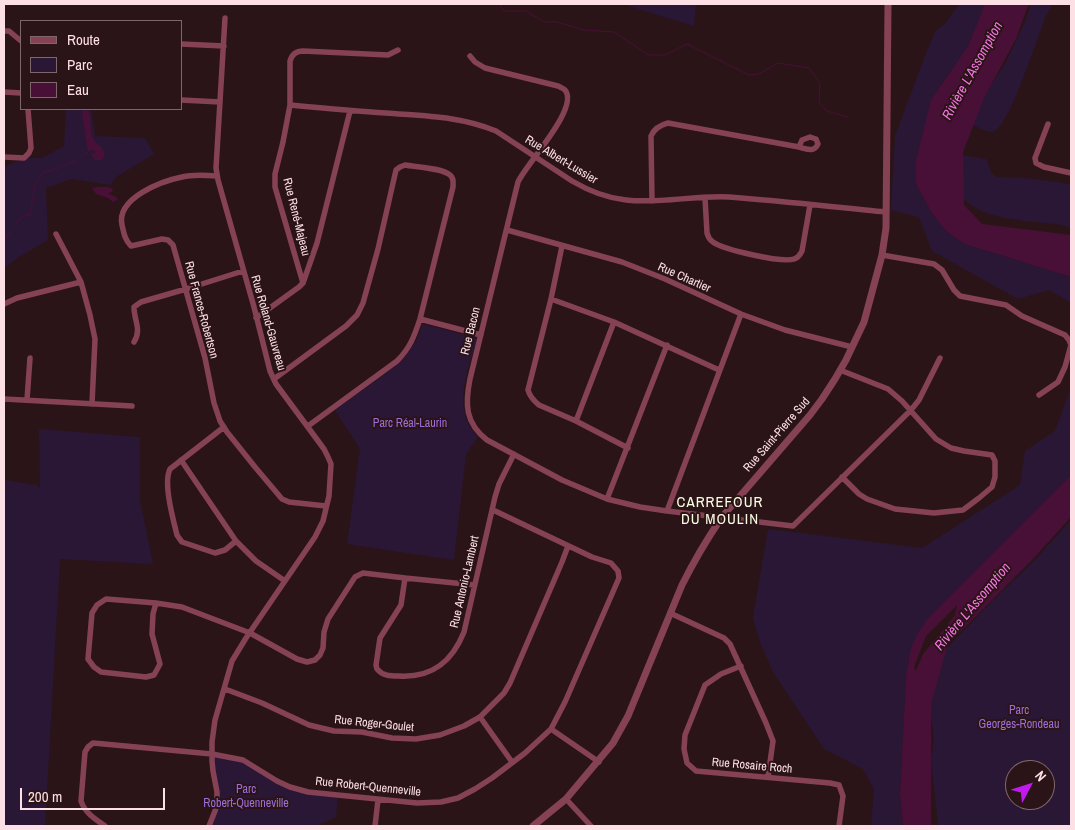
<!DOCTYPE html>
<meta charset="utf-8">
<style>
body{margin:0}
#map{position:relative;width:1075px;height:830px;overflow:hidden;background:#2b1417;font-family:"Archivo Narrow",sans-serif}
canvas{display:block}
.frame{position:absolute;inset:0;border:5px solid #fde0e6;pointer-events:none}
.legend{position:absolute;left:20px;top:20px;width:162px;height:90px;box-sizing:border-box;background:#2b1417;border:1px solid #7f666a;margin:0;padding:6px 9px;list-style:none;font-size:15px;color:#fde0e6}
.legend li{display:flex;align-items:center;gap:10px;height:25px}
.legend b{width:25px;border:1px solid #7f666a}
.north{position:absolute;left:1005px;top:760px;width:50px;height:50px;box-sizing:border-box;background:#2b1417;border:1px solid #7f666a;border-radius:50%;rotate:50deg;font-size:14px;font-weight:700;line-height:20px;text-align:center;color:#fde0e6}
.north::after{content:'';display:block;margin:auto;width:18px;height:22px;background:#c11aee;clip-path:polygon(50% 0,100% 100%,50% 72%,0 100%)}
.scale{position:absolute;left:20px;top:788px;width:145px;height:22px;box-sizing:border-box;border:2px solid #fde0e6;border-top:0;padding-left:6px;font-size:15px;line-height:18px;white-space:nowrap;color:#fde0e6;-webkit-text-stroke:4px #2b1417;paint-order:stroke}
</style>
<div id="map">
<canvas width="1075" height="830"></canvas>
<div class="frame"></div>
<ul class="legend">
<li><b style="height:6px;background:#864255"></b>Route</li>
<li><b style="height:14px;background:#2a1735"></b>Parc</li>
<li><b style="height:14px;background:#481036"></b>Eau</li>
</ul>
<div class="north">N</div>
<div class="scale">200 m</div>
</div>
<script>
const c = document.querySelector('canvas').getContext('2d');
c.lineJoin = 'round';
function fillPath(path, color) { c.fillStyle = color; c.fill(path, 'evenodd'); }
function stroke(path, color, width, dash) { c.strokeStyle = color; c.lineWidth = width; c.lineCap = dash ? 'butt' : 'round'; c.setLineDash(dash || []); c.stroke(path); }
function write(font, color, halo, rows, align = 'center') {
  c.font = font + ' "Archivo Narrow",sans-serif'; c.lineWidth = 4; c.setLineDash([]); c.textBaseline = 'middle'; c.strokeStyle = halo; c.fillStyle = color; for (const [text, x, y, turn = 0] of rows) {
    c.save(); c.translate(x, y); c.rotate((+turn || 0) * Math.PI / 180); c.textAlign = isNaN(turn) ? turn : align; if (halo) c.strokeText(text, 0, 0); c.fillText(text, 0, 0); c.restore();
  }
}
const green = new Path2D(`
 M622,4H696L694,26Z
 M959,4H985L968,46L931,100L916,184L933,215L947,232L965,244L1071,277V303L1049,290L1018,299L932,251L919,217L891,210L895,136L926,53L936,30L945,24Z
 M1031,4H1053C1050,9 1046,15 1044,21C1036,41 1010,123 995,131C989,134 978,127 972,125L985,94L1005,64L1025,22Z
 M66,109H91L95,136L145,138L154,154L116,177L111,185L71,179L46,188L48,240L19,257L4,268V179L6,166L24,158H42L64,146Z
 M961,155L986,159L992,174L998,177L1026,178L1071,184V229C1065,224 1053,224 1045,223C1011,219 981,219 957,193Z
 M422,324L477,338C470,365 455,398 469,425C471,429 475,433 478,437L466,454L454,560L347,544L360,449L335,410L394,367L405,357L417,339Z
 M1071,388V475L928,618L906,676L900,794L903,826H871L874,789L863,769L824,749L773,672L760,642L753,618L768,529L922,548L1020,485L1025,451L1055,431Z
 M39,429L140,437V501L153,564L60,559L45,826H4V480L36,485L40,488Z
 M1071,520V826H938L931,759L934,740L930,708L937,669L947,648L991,602L1034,561ZM1015,770H1045V800H1015Z
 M212,754L243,760L290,787L338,795L336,817L316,826H209L217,804Z`);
const water = new Path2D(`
 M985,4H1030L1027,8L1016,39L984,98L963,152L964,205L982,224L1071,235V277L965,244L947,232L933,215L916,184V161L931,100L968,46Z
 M85,109H87L90,115L91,134L95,142L102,148L105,155L102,160H95L91,154L96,152L92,149L88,152L82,112Z
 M98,187H108L113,189L112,192L108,193L116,197L118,199L113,202L108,198L96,194L92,188Z
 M1071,475V517L1032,560L948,644L931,704V826H903L900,794L906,676L911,648L918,633L928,618ZM957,605L955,615L923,654L916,671L914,667L926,636Z`);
const stream = new Path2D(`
 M499,4L504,11H526L544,22H557L584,30L614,32L649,55H665L687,44L749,75L759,74L778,63L809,68L820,83L819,102L827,111L848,117
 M82,156L88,152
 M15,225L21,217L30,215L35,185L42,173L58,168L76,160
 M4,240L11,231`);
const minor = new Path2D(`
 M4,31H9L21,41
 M181,44L224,46
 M470,56L475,62L485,68L558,86C560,87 563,88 565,90C580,108 526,164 518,182L470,379C465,404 465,423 487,440L562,480L607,499L640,507L667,511L793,526L911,410L919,400L940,358
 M4,92L21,93
 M181,100L220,102
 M290,105C322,108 354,111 386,113C424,116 460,116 496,131L572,181C589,191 606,198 626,200C660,204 695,195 729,197C782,201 834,207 886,212
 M1048,124L1035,158L1036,163L1044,167L1071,173
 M4,157L24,158L29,153L31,148L28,109
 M217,176C206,175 193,174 182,177C162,181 116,198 122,225C124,234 125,240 131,246L162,239L168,240L173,245L205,358L214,403L220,421L227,432L255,467L282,499L289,502L326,506
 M705,198L707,233C708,237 710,240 713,242C724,250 782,263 794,259C798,258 800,255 802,251L810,205
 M652,201L651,136C654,129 660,125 668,123L799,147C807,149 814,153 818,144L816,139L810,137L802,140L799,147
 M507,230L622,262L665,279L741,314L785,330L852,347
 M56,234L81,282L90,315L95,339L92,404
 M562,246L551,299L528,390C530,397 534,401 539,405L576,421L628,448
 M882,255L934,264L942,270L954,290L960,296L1006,305L1022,316L1065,335L1069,340L1071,345
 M303,283L275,187V174L283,142L290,105V61C292,54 296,51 303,51L388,55L398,50
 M551,299L614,322L719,370
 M4,304L17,298L81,282
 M256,318L299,287L303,283L317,243L350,111
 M420,319L481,335
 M134,342C142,329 134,321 134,307L141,302L186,289L243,271
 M840,370L888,389L902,401L936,439L951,448L964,451L992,455L995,461V477L992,487L979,498L963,510L934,513L895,509L867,499L859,494L842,477
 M274,379L346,326L357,315L363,303L378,249L396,170L400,167L405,165C416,167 442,168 450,175C454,178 453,182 453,187L420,319C414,337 410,348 397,361L308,426
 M1039,395L1058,382L1065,367L1071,345
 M4,399L132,406
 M27,400L30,358
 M576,421L614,322
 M224,427L170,469C163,483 173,519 177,535L179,538L182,542L215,553L225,550L236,541
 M181,460L236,541L256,561L285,581
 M607,499L667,345
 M667,511L741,314
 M405,578L401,605L380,638L376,665L377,669C383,676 390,676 399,676C432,678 452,662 464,632L495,497L499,484L514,454
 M156,603L153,614L152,634L160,664L154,675L146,677L101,672L94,667L88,659L92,613L97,605L106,599L156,603L182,607L250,633L297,659L307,662L315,660L320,655L323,648L324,632L328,619L355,577L363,573L405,578L475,585
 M670,613L724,638L730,644L766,723L773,741L768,777
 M741,666L721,674L705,685L685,735L684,749L687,763L696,771L830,783L839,785L843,796L839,826
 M225,689L262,703L309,725L334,731L362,732L392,738L416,739L440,735L464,726L480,717L504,693L510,683L562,562L568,546
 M480,717L512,762
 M551,729L599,762
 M566,799L591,826
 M105,826C95,819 85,813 81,801L85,752L88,747L93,743L212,754L243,760L277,781L290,787L308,792L417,803L441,802L458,798L475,789L492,778L525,753L551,729L565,702L619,578L618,571L611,563L592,557L493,510
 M209,826L215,811L217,804V792L213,771L212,761V742L215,720L232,661L246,638L315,537L323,521L329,496L331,464L328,457L324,449L276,384L270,371L254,307L218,180L216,168L225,18
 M375,826L378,800`);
const tertiary = new Path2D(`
 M533,826L566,799L613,743L628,716L682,585C694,561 707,539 722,517L810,415L822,399L835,379L846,360L864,322L882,255L886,228L888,4`);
const streetNames = [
 ["Rue Albert-Lussier",561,160,31],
 ["Rue René-Majeau",296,217,76],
 ["Rue Chartier",684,278,24],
 ["Rue France-Robertson",201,310,75],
 ["Rue Roland-Gauvreau",268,323,74],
 ["Rue Bacon",471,331,-76],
 ["Rue Saint-Pierre Sud",777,435,-49],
 ["Rue Antonio-Lambert",465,582,-77],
 ["Rue Roger-Goulet",374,724,6],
 ["Rue Rosaire Roch",752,766,5],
 ["Rue Robert-Quenneville",368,787,6]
];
const parkNames = [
 ["Parc Réal-Laurin",410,424],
 ["Parc",1019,711],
 ["Georges-Rondeau",1019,725],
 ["Parc",246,790],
 ["Robert-Quenneville",246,804]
];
const waterNames = [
 ["Rivière L'Assomption",973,71,-61],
 ["Rivière L'Assomption",973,607,-50]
];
const quarterNames = [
 ["CARREFOUR",720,503],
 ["DU MOULIN",720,520]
];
fillPath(green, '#2a1735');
fillPath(water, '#481036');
stroke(stream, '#481036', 1);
stroke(minor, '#864255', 5.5);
stroke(tertiary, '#864255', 7);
write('12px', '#fde0e6', '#2b1417', streetNames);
write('12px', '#9e6fd9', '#2b1417', parkNames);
write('italic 14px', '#f576e2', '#2b1417', waterNames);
c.letterSpacing = '1px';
write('15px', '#fbfde2', '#2b1417', quarterNames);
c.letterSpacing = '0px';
</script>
